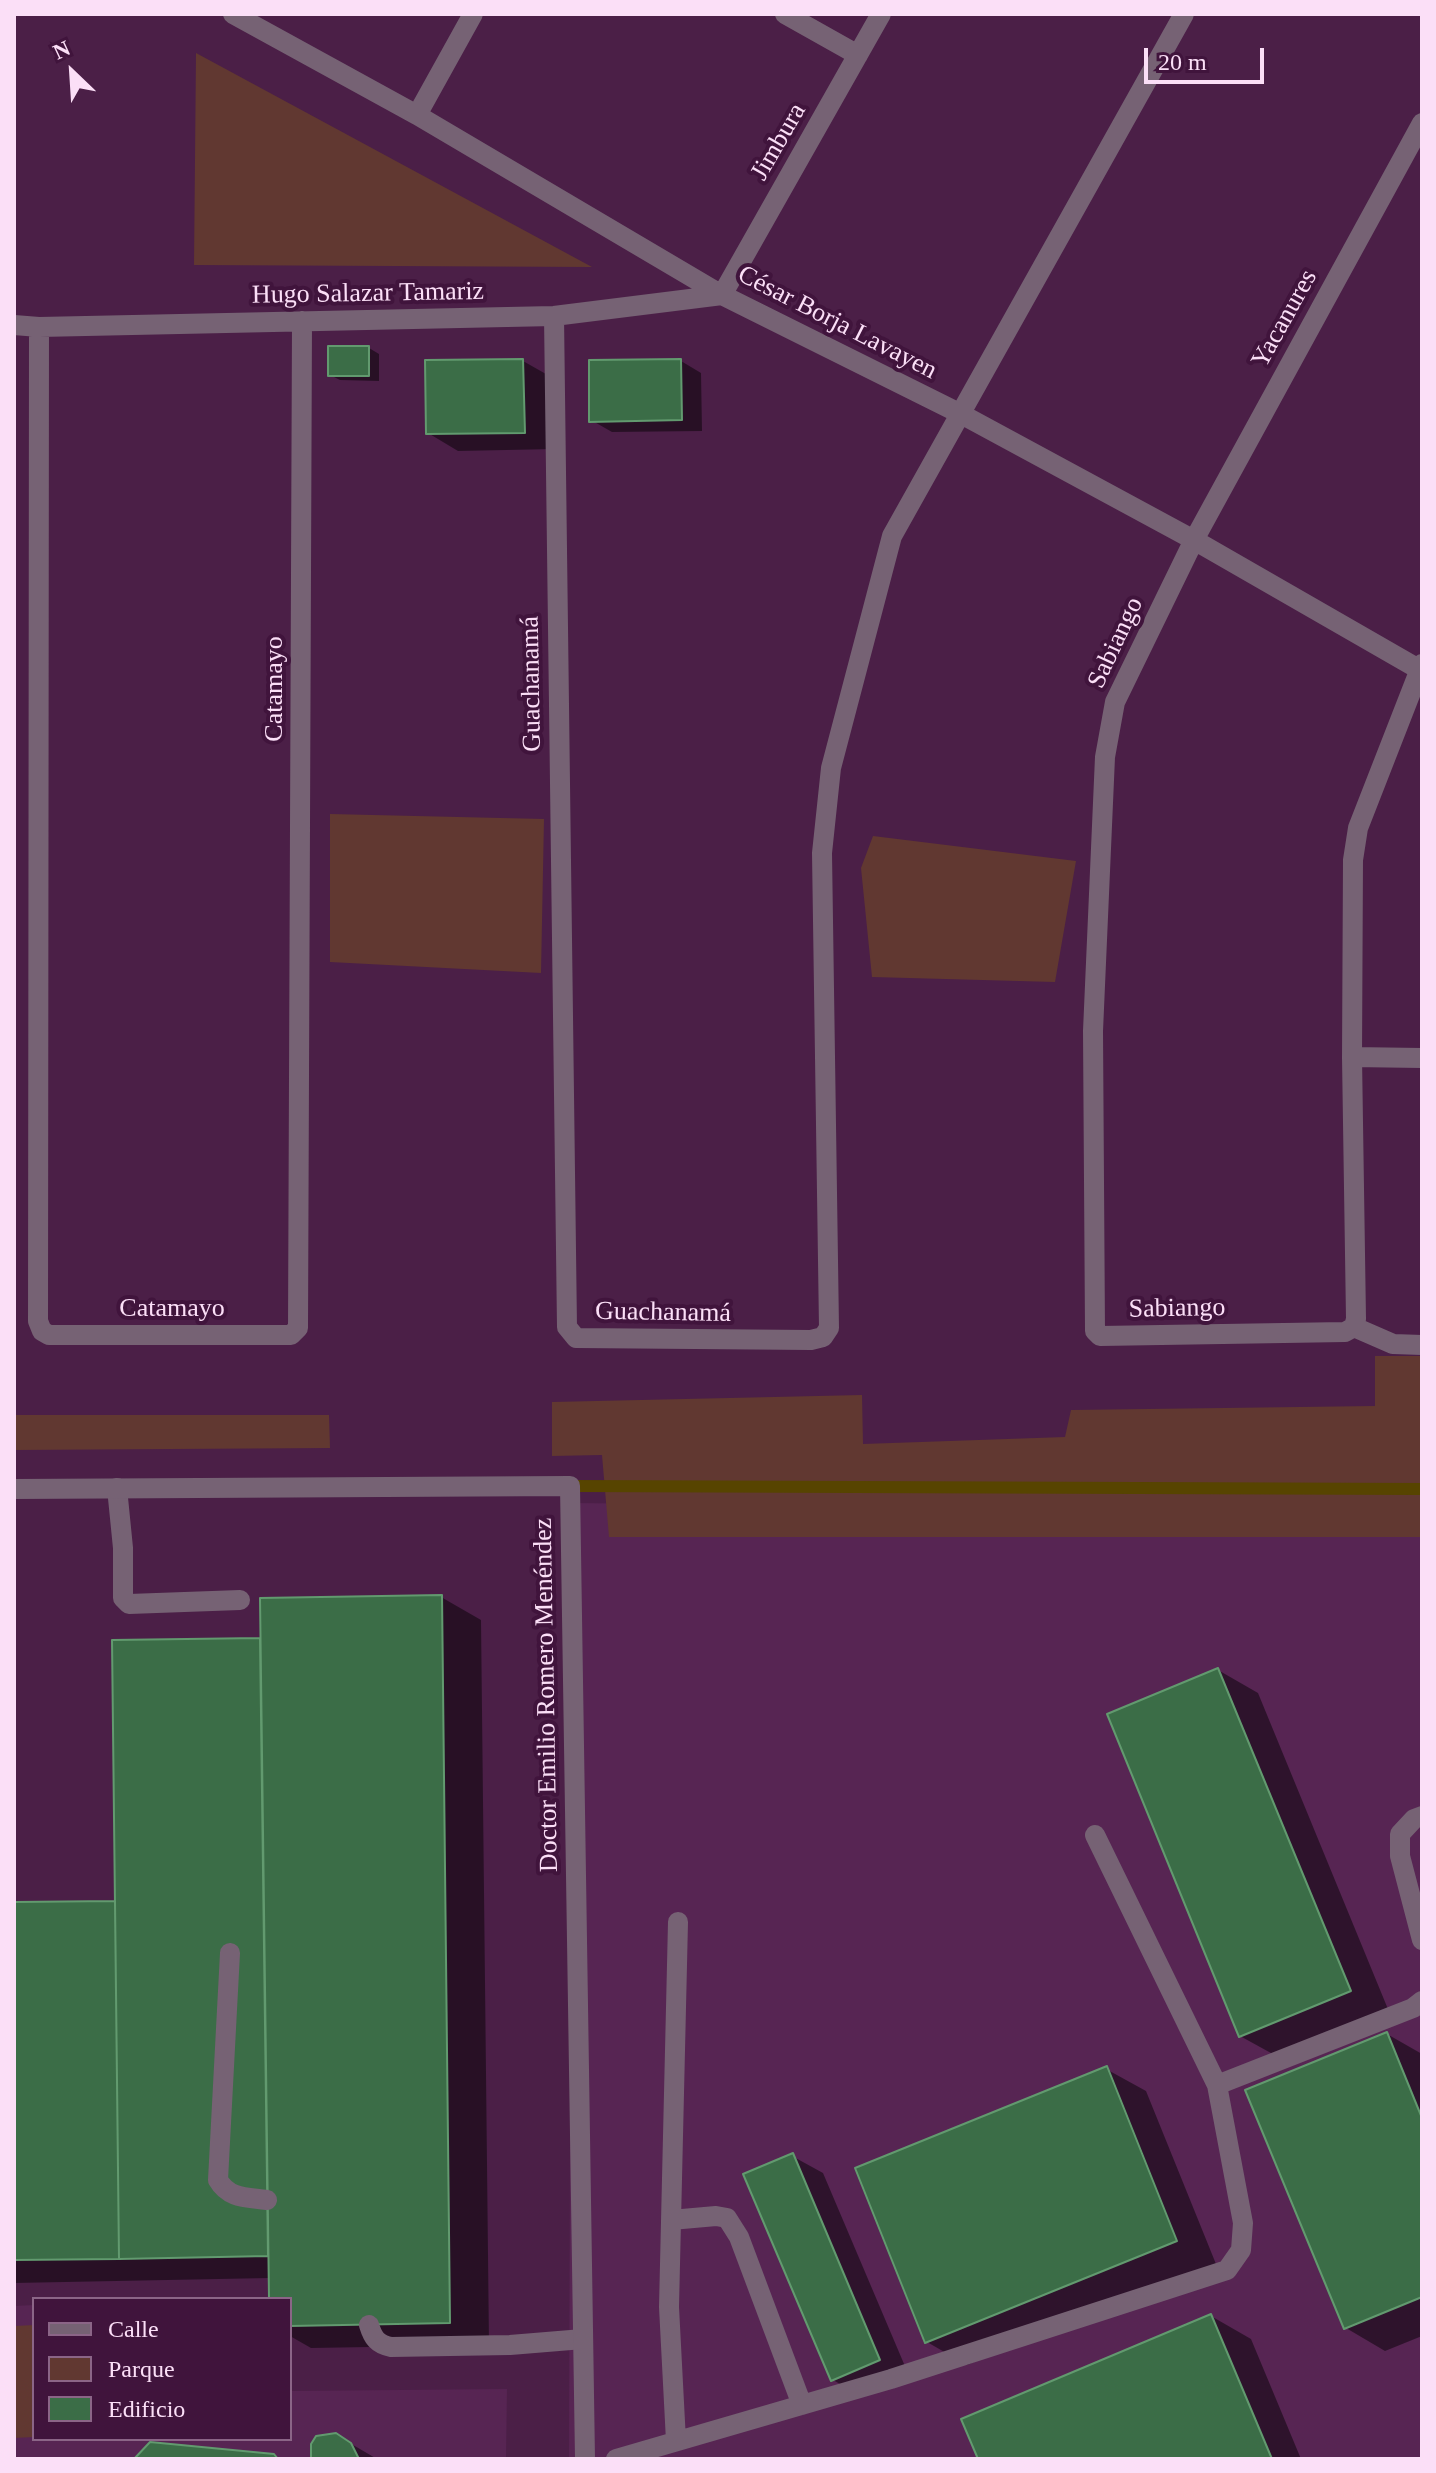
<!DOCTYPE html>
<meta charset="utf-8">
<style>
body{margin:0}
#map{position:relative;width:1436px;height:2473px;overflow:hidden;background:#4b1f47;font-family:Georgia,serif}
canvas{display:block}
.frame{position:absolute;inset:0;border:16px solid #fbdff7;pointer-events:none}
.legend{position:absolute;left:32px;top:2297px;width:260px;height:144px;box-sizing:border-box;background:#40143c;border:2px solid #8b6587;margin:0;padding:10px 14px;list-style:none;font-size:24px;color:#fbdff7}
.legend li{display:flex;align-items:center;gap:16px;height:40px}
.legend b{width:40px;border:2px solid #8b6587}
.north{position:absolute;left:32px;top:32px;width:80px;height:80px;-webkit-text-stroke:6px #40143c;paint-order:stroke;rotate:335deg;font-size:22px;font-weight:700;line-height:32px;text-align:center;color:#fbdff7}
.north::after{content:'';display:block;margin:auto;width:28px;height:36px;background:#fbdff7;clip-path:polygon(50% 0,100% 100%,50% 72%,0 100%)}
.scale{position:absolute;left:1144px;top:48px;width:120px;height:36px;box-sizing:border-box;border:4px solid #fbdff7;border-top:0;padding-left:10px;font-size:24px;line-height:28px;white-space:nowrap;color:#fbdff7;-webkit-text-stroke:6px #40143c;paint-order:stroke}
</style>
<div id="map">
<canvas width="1436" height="2473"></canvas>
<div class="frame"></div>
<ul class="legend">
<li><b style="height:10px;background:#766274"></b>Calle</li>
<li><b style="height:22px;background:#613831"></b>Parque</li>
<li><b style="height:22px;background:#3b6d47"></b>Edificio</li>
</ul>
<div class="north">N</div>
<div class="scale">20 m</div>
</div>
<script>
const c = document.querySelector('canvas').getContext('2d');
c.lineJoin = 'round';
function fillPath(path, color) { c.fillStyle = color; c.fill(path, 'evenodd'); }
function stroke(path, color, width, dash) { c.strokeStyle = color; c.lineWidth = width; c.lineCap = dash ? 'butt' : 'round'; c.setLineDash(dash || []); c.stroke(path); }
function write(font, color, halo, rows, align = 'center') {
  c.font = font + ' Georgia,serif'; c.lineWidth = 8; c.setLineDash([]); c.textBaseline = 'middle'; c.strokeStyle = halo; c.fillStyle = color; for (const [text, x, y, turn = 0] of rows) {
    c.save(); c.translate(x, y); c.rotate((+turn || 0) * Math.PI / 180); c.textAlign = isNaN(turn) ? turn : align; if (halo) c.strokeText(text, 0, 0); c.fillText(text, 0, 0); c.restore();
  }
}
const built = new Path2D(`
 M572,1503L1422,1512V2459H569Z
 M34,2305V2439H290V2391L507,2389L506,2459H14V2306Z`);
const green = new Path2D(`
 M196,53L592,267L194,265Z
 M330,814L544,819L541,973L330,962Z
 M873,836L1076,861L1055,982L872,977L861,868Z
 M1375,1356H1422V1537H609L602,1455L552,1456V1402L862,1395L863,1444L1065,1437L1071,1410L1375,1406Z
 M14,1415H329L330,1448L14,1450Z
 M34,2325V2437L14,2438L15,2326Z`);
const shadow = new Path2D(`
 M369,348L379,354V381L340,380L330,375Z
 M523,361L553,378L555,449L458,451L428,433Z
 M681,361L701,373L702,431L612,432L591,420Z
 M441,1597L481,1620L489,2345L311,2348L290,2336V2299H270V2278L14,2283V1904L117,1903L114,1642L262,1639Z
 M1218,1670L1258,1693L1390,2014L1280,2058L1240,2036Z
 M1387,2034L1422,2054V2336L1385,2351L1346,2328Z
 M1106,2069L1146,2091L1216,2264L967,2365L927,2342Z
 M792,2156L823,2173L910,2378L863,2397L833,2380Z
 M1211,2316L1251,2339L1301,2459H980Z
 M336,2435L377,2459H313Z`);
const stream = new Path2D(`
 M570,1486L1422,1489`);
const building = new Path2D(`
 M328,346H369V376H328Z
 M523,359L525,433L426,434L425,360Z
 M681,359L682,420L589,422V360Z
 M442,1595L450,2323L290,2326V2299H269L260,1598Z
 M260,1638L268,2256L119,2259L112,1640Z
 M1218,1668L1351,1991L1239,2037L1107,1714Z
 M115,1901L119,2259L14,2260V1902Z
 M1387,2032L1422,2118V2297L1344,2329L1245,2090Z
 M1107,2066L1177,2241L925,2343L855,2168Z
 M793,2153L880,2360L831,2381L743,2174Z
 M1211,2314L1272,2459H978L961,2419Z
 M336,2433L351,2443L359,2459H311V2444L316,2436Z
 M150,2442L274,2454L278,2459H134Z`);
const service = new Path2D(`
 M117,1488L123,1548V1598L129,1604L240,1600
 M1422,1816L1414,1819L1400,1834V1856L1422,1940
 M1095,1835L1217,2085
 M230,1953L218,2180C229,2199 247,2197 267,2200
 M671,2220L716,2216L727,2218L739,2237L802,2405
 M369,2325C373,2338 377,2344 391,2347L510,2345L583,2339
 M676,2441L669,2307L678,1922
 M616,2459L891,2379L1227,2270L1241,2250L1243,2223L1217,2085L1413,2008L1422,2001`);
const minor = new Path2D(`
 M233,14L417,115L722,295L961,414L1194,540L1422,671
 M785,14L858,55
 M417,115L473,14
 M554,316L567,1327L576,1338L811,1340L823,1337L829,1328L822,853L831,768L892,536L1184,14
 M14,325L39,327L554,316L722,295L881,14
 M39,327L38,1321L42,1331L49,1335H291L298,1328L302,321
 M1352,1057L1422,1058
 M1354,1327L1345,1332L1100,1336L1095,1331L1093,1031L1105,757L1115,702L1194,540L1422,123
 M1354,1327L1356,1319L1352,1057L1353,860L1358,828L1422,664
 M1354,1327L1393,1344L1422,1345
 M14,1489L570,1486L585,2459`);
const streetNames = [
 ["Jimbura",779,142,-60],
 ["Hugo Salazar Tamariz",368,294,-1],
 ["Yacanures",1285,319,-61],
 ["César Borja Lavayen",837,323,27],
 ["Sabiango",1116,643,-65],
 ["Guachanamá",532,684,-91],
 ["Catamayo",275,689,-90],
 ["Catamayo",172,1309],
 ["Sabiango",1177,1309,-1],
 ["Guachanamá",663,1313,1],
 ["Doctor Emilio Romero Menéndez",547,1695,-91]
];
fillPath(built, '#572553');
fillPath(green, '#613831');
fillPath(shadow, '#0007');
stroke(stream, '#574400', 12);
fillPath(building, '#3b6d47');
stroke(building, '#629a6f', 2);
stroke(service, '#766274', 20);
stroke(minor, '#766274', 20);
write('26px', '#fbdff7', '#40143c', streetNames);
</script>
